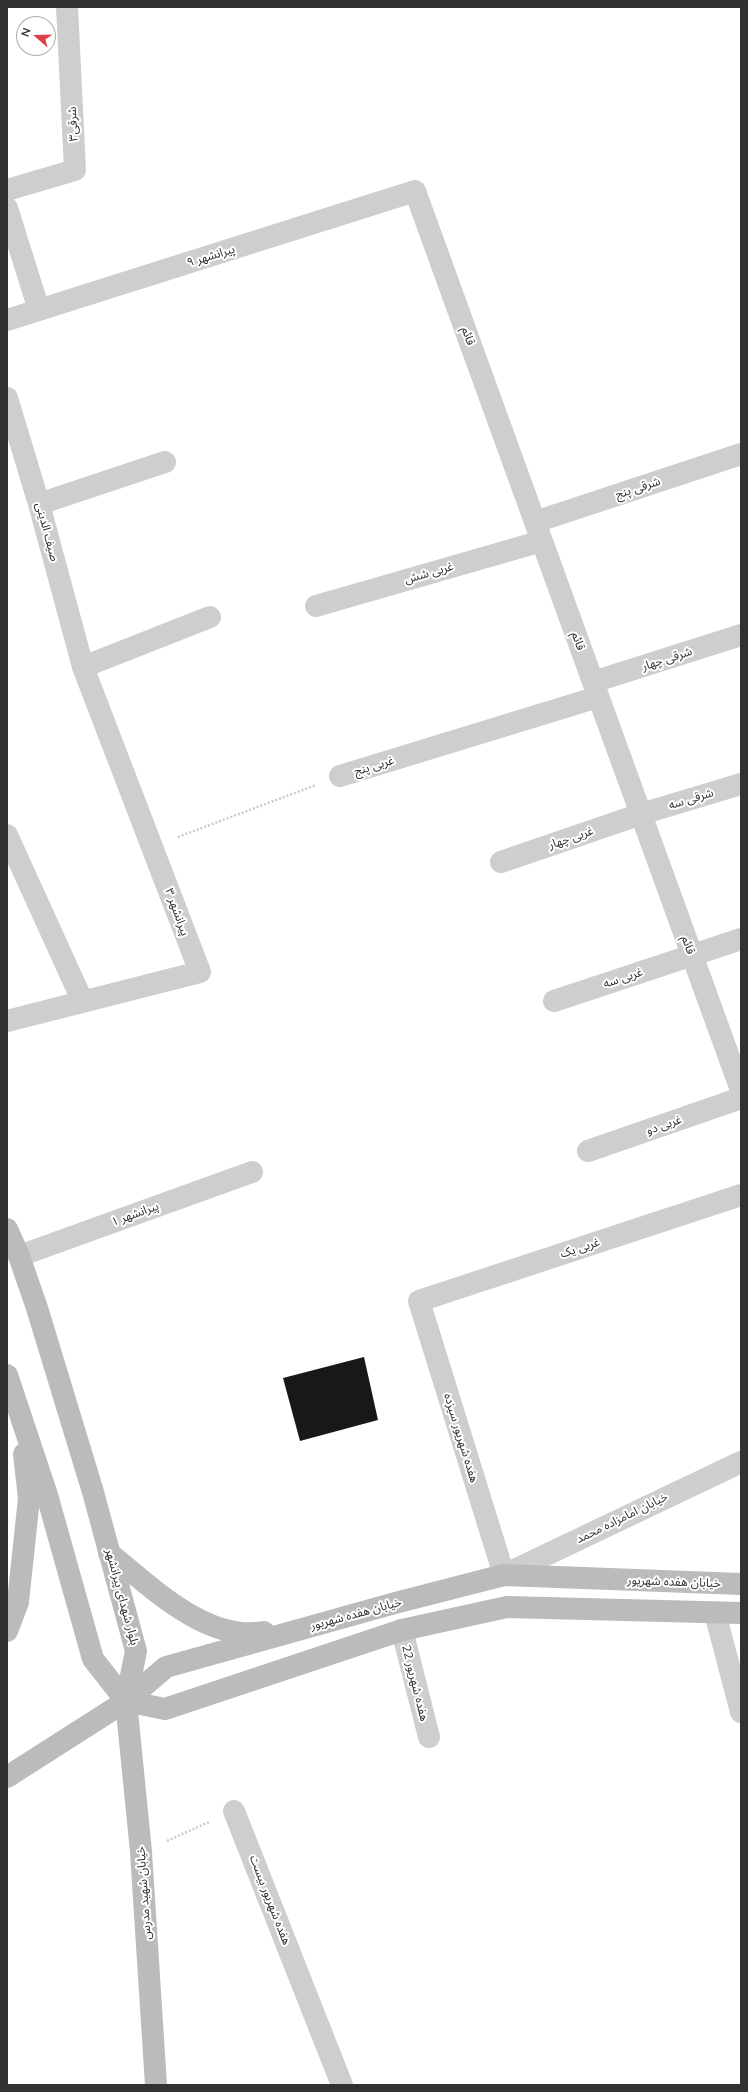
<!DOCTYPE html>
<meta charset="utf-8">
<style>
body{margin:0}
#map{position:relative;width:748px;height:2092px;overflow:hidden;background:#fff;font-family:Mulish,sans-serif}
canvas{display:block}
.frame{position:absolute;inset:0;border:8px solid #313131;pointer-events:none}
.north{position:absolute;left:16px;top:16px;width:40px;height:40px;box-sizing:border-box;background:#fff;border:1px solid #adadad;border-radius:50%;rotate:290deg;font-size:11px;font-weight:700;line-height:16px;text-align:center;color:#313131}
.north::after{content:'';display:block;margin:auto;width:14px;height:18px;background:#dd3f48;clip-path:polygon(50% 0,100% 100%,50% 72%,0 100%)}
</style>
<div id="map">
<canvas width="748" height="2092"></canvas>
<div class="frame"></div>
<div class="north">N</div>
</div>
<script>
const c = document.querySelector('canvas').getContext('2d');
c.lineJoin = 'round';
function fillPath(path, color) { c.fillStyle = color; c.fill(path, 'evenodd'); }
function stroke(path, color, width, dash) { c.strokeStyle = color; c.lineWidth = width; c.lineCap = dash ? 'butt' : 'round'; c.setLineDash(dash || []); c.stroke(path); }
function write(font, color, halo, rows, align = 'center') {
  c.font = font + ' Mulish,"Noto Sans Arabic",sans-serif'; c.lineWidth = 4; c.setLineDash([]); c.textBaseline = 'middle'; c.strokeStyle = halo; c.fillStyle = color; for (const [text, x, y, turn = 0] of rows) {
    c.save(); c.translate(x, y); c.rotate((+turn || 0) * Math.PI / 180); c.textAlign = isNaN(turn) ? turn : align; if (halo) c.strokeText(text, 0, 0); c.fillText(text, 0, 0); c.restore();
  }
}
const building = new Path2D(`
 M364,1357L378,1420L300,1441L283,1378Z`);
const path = new Path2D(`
 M178,837L316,785
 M167,1841L209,1822`);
const minor = new Path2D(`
 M7,190L75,170L67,7
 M7,208L39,310
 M7,320L415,191L741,1090
 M7,398L39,504L83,667L200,972L7,1021
 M39,504L165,462
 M535,522L741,454
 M316,606L542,541
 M83,667L210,617
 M593,682L741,635
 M340,776L598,697
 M7,835L82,1000
 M501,862L641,814L741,784
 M554,1001L741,939
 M588,1151L741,1098
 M741,1195L419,1301L504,1575L741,1462
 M19,1256L252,1172
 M715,1613L741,1712
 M402,1630L429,1737
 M234,1811L342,2085`);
const secondary = new Path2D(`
 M7,1229L19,1256L37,1308L93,1492L136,1651L126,1701L141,1852L156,2085
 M7,1375L47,1495L93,1659L126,1701
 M109,1553C150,1586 207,1643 264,1632
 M7,1631L18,1602L29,1498L24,1454
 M126,1701L165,1709L402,1630L507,1607L741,1613
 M7,1777L126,1701L166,1667L395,1603L504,1575L741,1584`);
const streetNames = [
 ["شرقی۳",73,124,-93],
 ["پیرانشهر ۹",211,256,-17],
 ["قائم",468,336,70],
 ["شرقی پنج",638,488,-18],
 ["صیف الدینی",47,532,75],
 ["غربی شش",429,573,-16],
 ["قائم",578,641,70],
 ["شرقی چهار",667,659,-18],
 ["غربی پنج",374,766,-17],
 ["شرقی سه",691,799,-17],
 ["غربی چهار",571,838,-19],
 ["پیرانشهر ۳",177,912,70],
 ["قائم",688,945,70],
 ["غربی سه",623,978,-18],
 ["غربی دو",664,1125,-19],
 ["پیرانشهر ۱",135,1214,-20],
 ["غربی یک",580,1248,-18],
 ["هفده شهریور سیزده",461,1438,73],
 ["خیابان امامزاده محمد",622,1518,-26],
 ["خیابان هفده شهریور",674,1582,2],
 ["بلوار شهدای پیرانشهر",122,1597,75],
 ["خیابان هفده شهریور",356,1614,-15],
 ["هفده شهریور 22",415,1683,76],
 ["خیابان شهید مدرس",144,1893,-94],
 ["هفده شهریور بیست",270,1900,69]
];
fillPath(building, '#181818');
stroke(path, '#cbcbcb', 2.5, [2, 2]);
stroke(minor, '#cecece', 22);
stroke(secondary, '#bbb', 22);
write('12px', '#313131', '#fff', streetNames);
</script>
